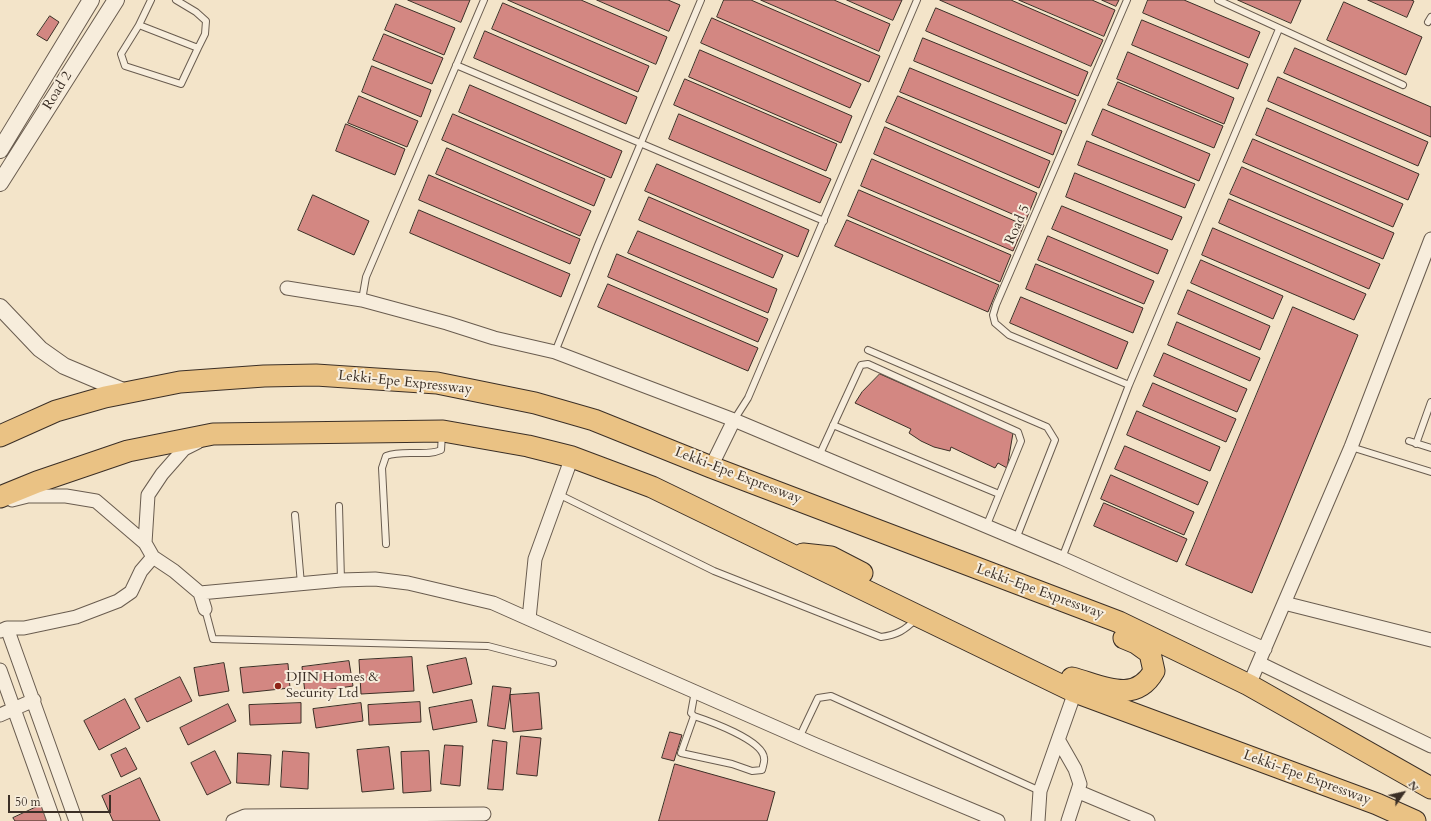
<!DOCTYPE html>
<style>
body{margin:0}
#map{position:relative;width:1431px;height:821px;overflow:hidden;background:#f3e4c9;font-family:Cardo,serif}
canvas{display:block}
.north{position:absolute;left:1383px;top:773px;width:40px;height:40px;-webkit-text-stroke:3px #f7eddc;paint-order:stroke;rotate:56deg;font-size:11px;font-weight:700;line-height:16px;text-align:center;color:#3b2f26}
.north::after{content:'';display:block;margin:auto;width:14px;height:18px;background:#3b2f26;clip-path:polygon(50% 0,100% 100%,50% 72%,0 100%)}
.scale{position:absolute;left:8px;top:795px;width:103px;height:18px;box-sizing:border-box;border:2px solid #3b2f26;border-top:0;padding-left:5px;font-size:12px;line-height:14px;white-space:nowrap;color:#3b2f26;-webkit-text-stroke:3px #f7eddc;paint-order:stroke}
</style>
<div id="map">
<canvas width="1431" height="821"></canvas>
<div class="north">N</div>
<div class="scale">50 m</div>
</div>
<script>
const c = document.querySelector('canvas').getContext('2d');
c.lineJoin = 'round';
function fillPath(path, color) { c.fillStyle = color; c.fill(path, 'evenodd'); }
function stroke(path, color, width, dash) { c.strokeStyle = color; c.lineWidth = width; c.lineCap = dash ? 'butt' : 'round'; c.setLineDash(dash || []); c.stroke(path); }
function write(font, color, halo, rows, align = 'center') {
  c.font = font + ' Cardo,serif'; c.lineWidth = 4; c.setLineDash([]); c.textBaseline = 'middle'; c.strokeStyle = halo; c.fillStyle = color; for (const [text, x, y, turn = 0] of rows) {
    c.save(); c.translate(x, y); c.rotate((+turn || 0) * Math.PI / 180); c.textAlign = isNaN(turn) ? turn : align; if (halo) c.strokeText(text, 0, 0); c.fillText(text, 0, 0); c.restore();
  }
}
const building = new Path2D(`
 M408,0H470L461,22Z
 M508,0H581L667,37L656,64Z
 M597,0H668L680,5L669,31Z
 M724,0H751L880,56L869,82L717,17Z
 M761,0H834L890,24L879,51Z
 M847,0H902L893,20Z
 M940,0H1011L1103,40L1091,66Z
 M1019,0H1092L1115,10L1104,36Z
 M1102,0H1119L1116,6Z
 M1148,0H1184L1260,32L1249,58L1143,13Z
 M1238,0H1301L1291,23Z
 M1368,0H1411L1414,1L1407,17Z
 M1344,2L1422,37L1406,75L1327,40Z
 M503,3L649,66L638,92L492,29Z
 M396,4L455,28L444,55L385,30Z
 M936,8L1088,72L1078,96L926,31Z
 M50,16L59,22L47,41L37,35Z
 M712,18L861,84L850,108L701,43Z
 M1142,20L1248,64L1238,89L1132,45Z
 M485,31L637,97L626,124L474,58Z
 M384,34L443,58L432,84L373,60Z
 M923,38L1076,100L1066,124L914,61Z
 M1295,48L1431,107V137L1284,73Z
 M700,50L852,116L841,143L689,77Z
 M1128,52L1234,98L1224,124L1117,79Z
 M372,66L431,90L421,117L362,92Z
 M910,68L1062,131L1053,155L900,92Z
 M1278,77L1428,142L1418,166L1268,101Z
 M685,79L837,144L826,171L674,105Z
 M1118,82L1223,126L1214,148L1108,105Z
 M470,85L622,151L611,178L459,112Z
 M359,96L418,121L407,147L348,123Z
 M898,96L1050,161L1039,188L886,122Z
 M1267,108L1419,174L1408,200L1256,135Z
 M1103,109L1210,154L1199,181L1092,135Z
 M453,114L605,179L594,206L442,140Z
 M679,114L831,179L820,203L669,139Z
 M346,124L405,149L395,175L336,151Z
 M885,127L1037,193L1026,220L874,154Z
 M1253,139L1403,204L1393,227L1243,162Z
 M1087,141L1195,184L1185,208L1078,165Z
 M447,148L591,211L580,236L436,174Z
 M872,159L1024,225L1013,251L861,186Z
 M657,164L809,230L798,257L645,191Z
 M1242,167L1394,233L1383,259L1230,194Z
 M1075,173L1182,217L1172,240L1066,197Z
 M429,175L580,239L570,264L419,200Z
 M859,190L1011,255L1000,282L848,216Z
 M313,195L369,221L354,255L298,230Z
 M649,197L783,255L773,278L639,220Z
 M1229,199L1380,264L1369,289L1219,223Z
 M1062,206L1168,250L1158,274L1052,229Z
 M419,210L570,274L561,297L410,233Z
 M847,220L999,285L988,312L835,246Z
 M1213,228L1366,294L1354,320L1202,255Z
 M638,231L777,289L768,313L628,253Z
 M1048,236L1154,281L1144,304L1038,260Z
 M617,254L768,319L758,342L608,277Z
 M1201,260L1283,296L1273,319L1191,283Z
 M1036,264L1143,308L1133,333L1026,289Z
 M608,284L758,348L748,371L598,307Z
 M1188,290L1270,326L1260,350L1178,314Z
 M1021,297L1128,342L1117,369L1010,323Z
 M1293,307L1358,335L1252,593L1186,565Z
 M1177,322L1260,358L1250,381L1168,345Z
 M1164,353L1247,389L1237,412L1154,376Z
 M880,374L1013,433L1007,468L998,463L995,468L951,447L950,451L934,447L921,441L909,433L911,429L855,403L862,392Z
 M1153,383L1236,419L1226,442L1143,406Z
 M1137,411L1220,447L1210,471L1127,435Z
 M1125,446L1208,482L1198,505L1115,469Z
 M1111,475L1194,512L1184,535L1101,499Z
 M1104,503L1187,539L1177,562L1094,526Z
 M412,657L414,691L361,694L359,660Z
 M466,658L472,684L433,693L427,666Z
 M349,661L353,686L305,693L302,667Z
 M224,663L229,691L199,696L194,668Z
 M288,664L290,688L243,693L240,668Z
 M180,677L192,701L147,722L135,699Z
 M493,686L511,688L505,729L488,726Z
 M539,693L542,729L513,732L510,695Z
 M125,699L140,728L99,750L84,721Z
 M472,700L477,722L433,730L429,708Z
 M420,702L421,722L369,725L368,705Z
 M301,703V723L250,725L249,705Z
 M361,703L363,721L316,728L313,709Z
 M228,704L236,721L188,745L180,728Z
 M670,732L682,735L674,761L662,758Z
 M521,736L541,738L537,776L517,774Z
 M493,740L507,742L503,790L488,789Z
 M445,745L463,746L460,786L441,784Z
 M389,747L394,789L362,792L357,750Z
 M126,748L137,769L121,777L111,755Z
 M215,751L231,783L207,795L191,763Z
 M283,751L309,753L308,789L281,787Z
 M429,751L431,791L403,793L401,752Z
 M238,753L271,755L269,785L237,783Z
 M675,764L775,792L767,821H659Z
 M140,778L160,821H113L102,796Z
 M41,805L48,821H15L13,818Z`);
const service = new Path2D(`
 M151,0L139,25L198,48L205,34L206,21L196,12L176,0
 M1127,0L996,305L993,315L995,323L1009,335L1129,385
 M1218,0L1403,85
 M1428,22L1431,17
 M139,25L121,54L125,66L181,84L198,48
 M456,65L824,221
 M362,300L366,277L484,0
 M868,350L1047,427L1055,440L1016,539
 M555,352L598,245L701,0
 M734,420L748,398L917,0
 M833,425L999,494
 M1409,441L1431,448
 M1416,444L1431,402
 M1351,447L1431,472
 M819,456L859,369L861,365L868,364L1018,432L1021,441L986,527
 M560,495L714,571L881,637C897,635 905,630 916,619
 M339,506L341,580
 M295,515L301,584
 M386,544L382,468L386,456C405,449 426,457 441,450L442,434
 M1062,558L1129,385L1279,29
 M205,609L213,639L488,646L553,663
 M694,716L681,753L732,764L752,771L762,770C763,766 765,761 764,758C763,740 709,721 694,716L691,713L695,691
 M799,738L818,698L831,696L1040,791`);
const minor = new Path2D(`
 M287,288L362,300L447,323L494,338L555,352L734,420L1062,558L1265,649
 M572,457L535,559L529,619L814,744L998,821
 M711,467L734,420
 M12,500L28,496H66L96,501L145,543L153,557L174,571L200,593L205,609
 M145,543L148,495L162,474L184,449L198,442
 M200,593L341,580L375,579L408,583L493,603L529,619
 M1284,603L1431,640
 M7,628L76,821
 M0,631L7,628H24L76,617L118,601L131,592L141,571L153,557
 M1259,663L1431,746
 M0,670L54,821
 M1249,685L1351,447L1431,239
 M0,715L34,700
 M1059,741L1075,769L1080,784L1068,821
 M1079,792L1148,821
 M233,821L245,816L484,814
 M1038,821L1040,791L1075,692`);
const tertiary = new Path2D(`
 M0,150L91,0
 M0,183L116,0
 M0,307L40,349L64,366L128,393`);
const trunk = new Path2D(`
 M0,436L56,411L105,397L180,382L264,376L316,375L437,383L535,403L594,420L711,467L1119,622L1249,685L1431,788
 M0,497L37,482L128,451L213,434L443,431L528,446L572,457L652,487L1075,692L1377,804L1415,821
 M803,554L831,557L862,573
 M1072,678C1102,686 1135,705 1154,671L1150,653L1136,643L1124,638`);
const markers = [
 [278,686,4,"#8f2418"]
];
const streetNames = [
 ["Road 2",58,91,-58],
 ["Road 5",1018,225,-66],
 ["Lekki-Epe Expressway",405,383,6],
 ["Lekki-Epe Expressway",738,476,21],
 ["Lekki-Epe Expressway",1040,592,20],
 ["Lekki-Epe Expressway",1307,778,20]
];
const poiNames = [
 ["DJIN Homes &",286,678],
 ["Security Ltd",286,694]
];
fillPath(building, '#d38782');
stroke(building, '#3b2f26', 1);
stroke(service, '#695c4f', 8);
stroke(minor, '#695c4f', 15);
stroke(tertiary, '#695c4f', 18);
stroke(trunk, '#3b2f26', 23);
stroke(service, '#f7eddc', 6);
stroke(minor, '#f7eddc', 13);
stroke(tertiary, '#f7eddc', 16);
stroke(trunk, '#eac284', 21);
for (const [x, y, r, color] of markers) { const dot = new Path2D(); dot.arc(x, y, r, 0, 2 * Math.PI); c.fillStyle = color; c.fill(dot); stroke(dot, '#f7eddc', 1.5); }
write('14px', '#3b2f26', '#f7eddc', streetNames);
write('14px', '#3b2f26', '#f7eddc', poiNames, 'left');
</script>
